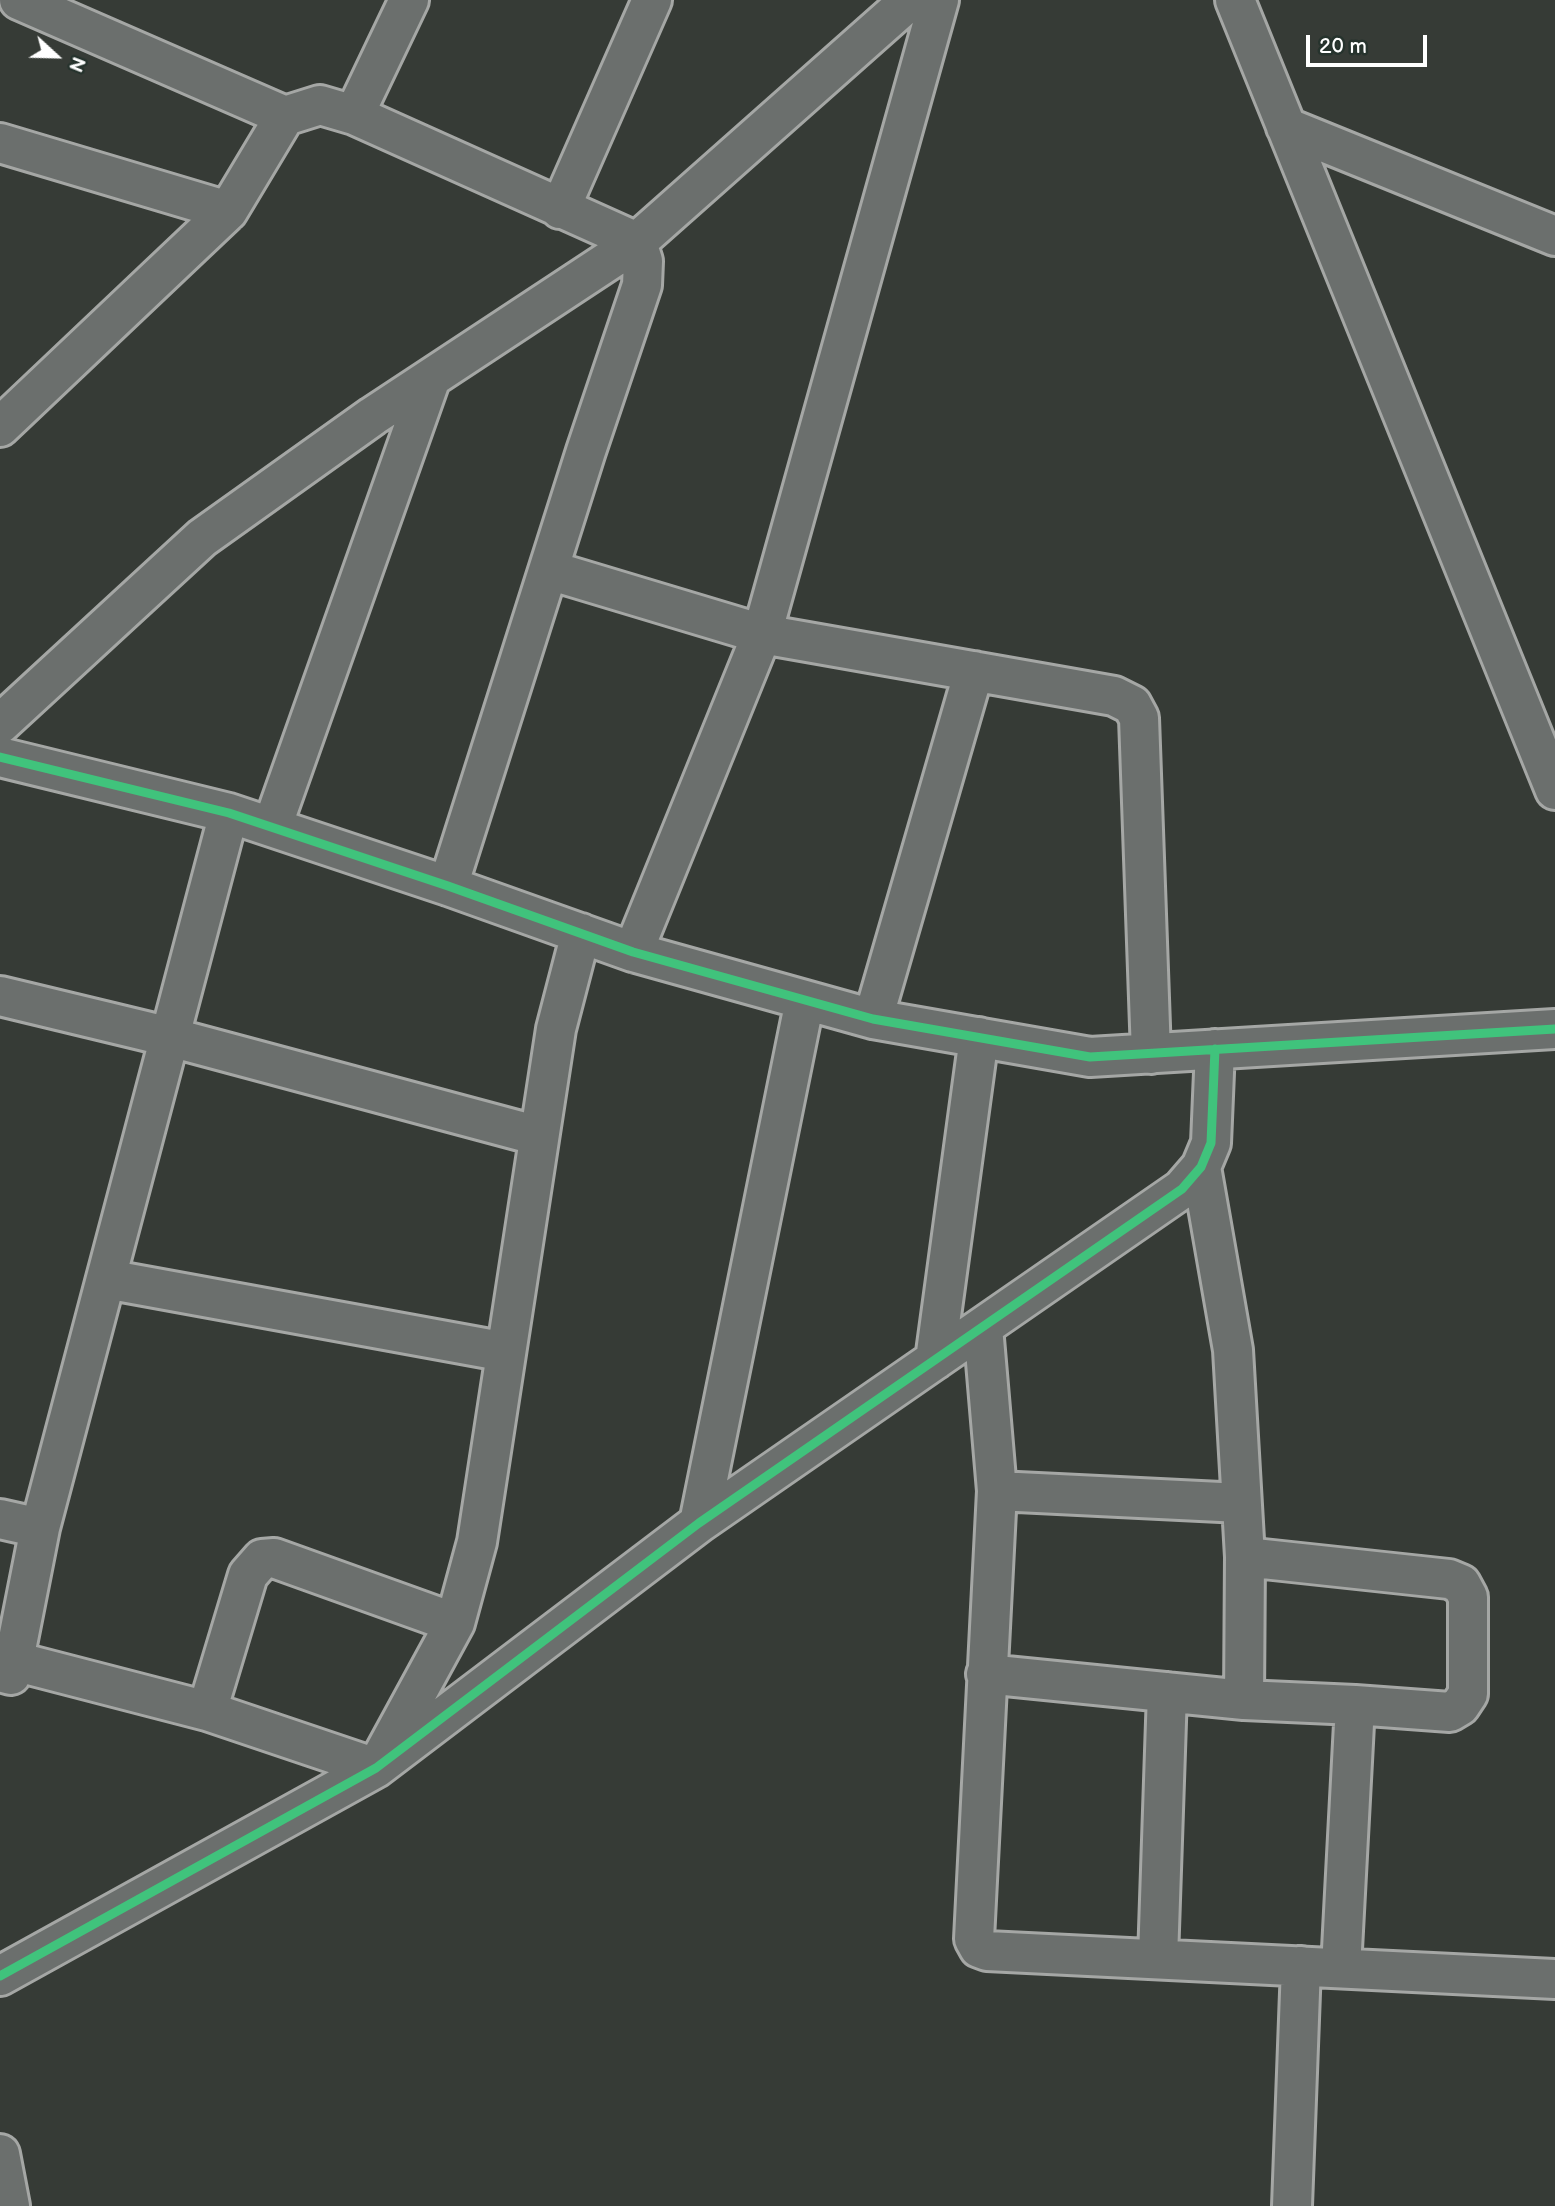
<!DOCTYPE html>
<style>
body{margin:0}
#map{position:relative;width:1555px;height:2206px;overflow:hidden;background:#363b36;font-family:"Balsamiq Sans",sans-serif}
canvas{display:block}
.north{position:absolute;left:21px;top:21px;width:70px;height:70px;-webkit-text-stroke:5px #26332d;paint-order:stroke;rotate:112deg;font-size:19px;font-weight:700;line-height:28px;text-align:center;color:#fff}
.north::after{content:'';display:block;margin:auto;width:24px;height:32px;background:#fff;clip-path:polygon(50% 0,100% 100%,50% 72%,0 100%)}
.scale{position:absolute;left:1306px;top:35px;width:121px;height:32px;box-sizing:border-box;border:4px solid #fff;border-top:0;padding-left:9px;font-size:21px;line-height:24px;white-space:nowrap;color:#fff;-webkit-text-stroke:5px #26332d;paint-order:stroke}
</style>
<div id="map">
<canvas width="1555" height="2206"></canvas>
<div class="north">N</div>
<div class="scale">20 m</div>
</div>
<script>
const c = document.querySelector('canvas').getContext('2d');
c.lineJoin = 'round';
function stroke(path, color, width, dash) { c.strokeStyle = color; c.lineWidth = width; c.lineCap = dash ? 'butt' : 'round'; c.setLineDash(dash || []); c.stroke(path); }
const minor = new Path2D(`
 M19,0L285,116
 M1235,0L1555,790
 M354,115L409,0
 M1286,127L1555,236
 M0,143L228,211
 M560,209L652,0
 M0,427L228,211L285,116L320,105L354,115L637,242L643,261L642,285L586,451L448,886
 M549,570L762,634L1114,696L1132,705L1139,718L1151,1054
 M0,724L202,538L373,416L637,242L910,0
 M0,757L229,813L448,886L633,952L873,1019L1090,1057L1555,1029
 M272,827L431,378
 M633,952L762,634L939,0
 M0,996L170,1037L539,1136
 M873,1019L974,671
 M1201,1167L1233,1350L1245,1557L1244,1700
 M106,1279L506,1352
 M983,1327L997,1491L974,1939L979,1948L987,1951L1555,1979
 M935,1360L979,1037
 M997,1491L1241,1503
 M0,1519L40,1528
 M699,1523L805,1000
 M14,1661L207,1711L376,1768
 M0,1672L11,1675L40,1528L229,813
 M986,1674L1244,1700L1355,1705L1450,1712L1460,1706L1468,1694V1597L1461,1584L1449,1579L1245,1557
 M207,1711L248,1575L262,1559L274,1558L455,1623
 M382,1757L455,1623L477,1542L556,1029L581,933
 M1158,1959L1167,1692
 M1341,1968L1355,1705
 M0,1976L376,1768L699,1523L1182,1189L1201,1167L1211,1143L1215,1049
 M0,2154L10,2206
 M1292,2206L1301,1966`);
const cycleway = new Path2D(`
 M0,757L229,813L448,886L633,952L873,1019L1090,1057L1555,1029
 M0,1976L376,1768L699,1523L1182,1189L1201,1167L1211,1143L1215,1049`);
stroke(minor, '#a5a7a5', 44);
stroke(minor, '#6b6f6d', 38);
stroke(cycleway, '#40c37c', 9);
</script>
